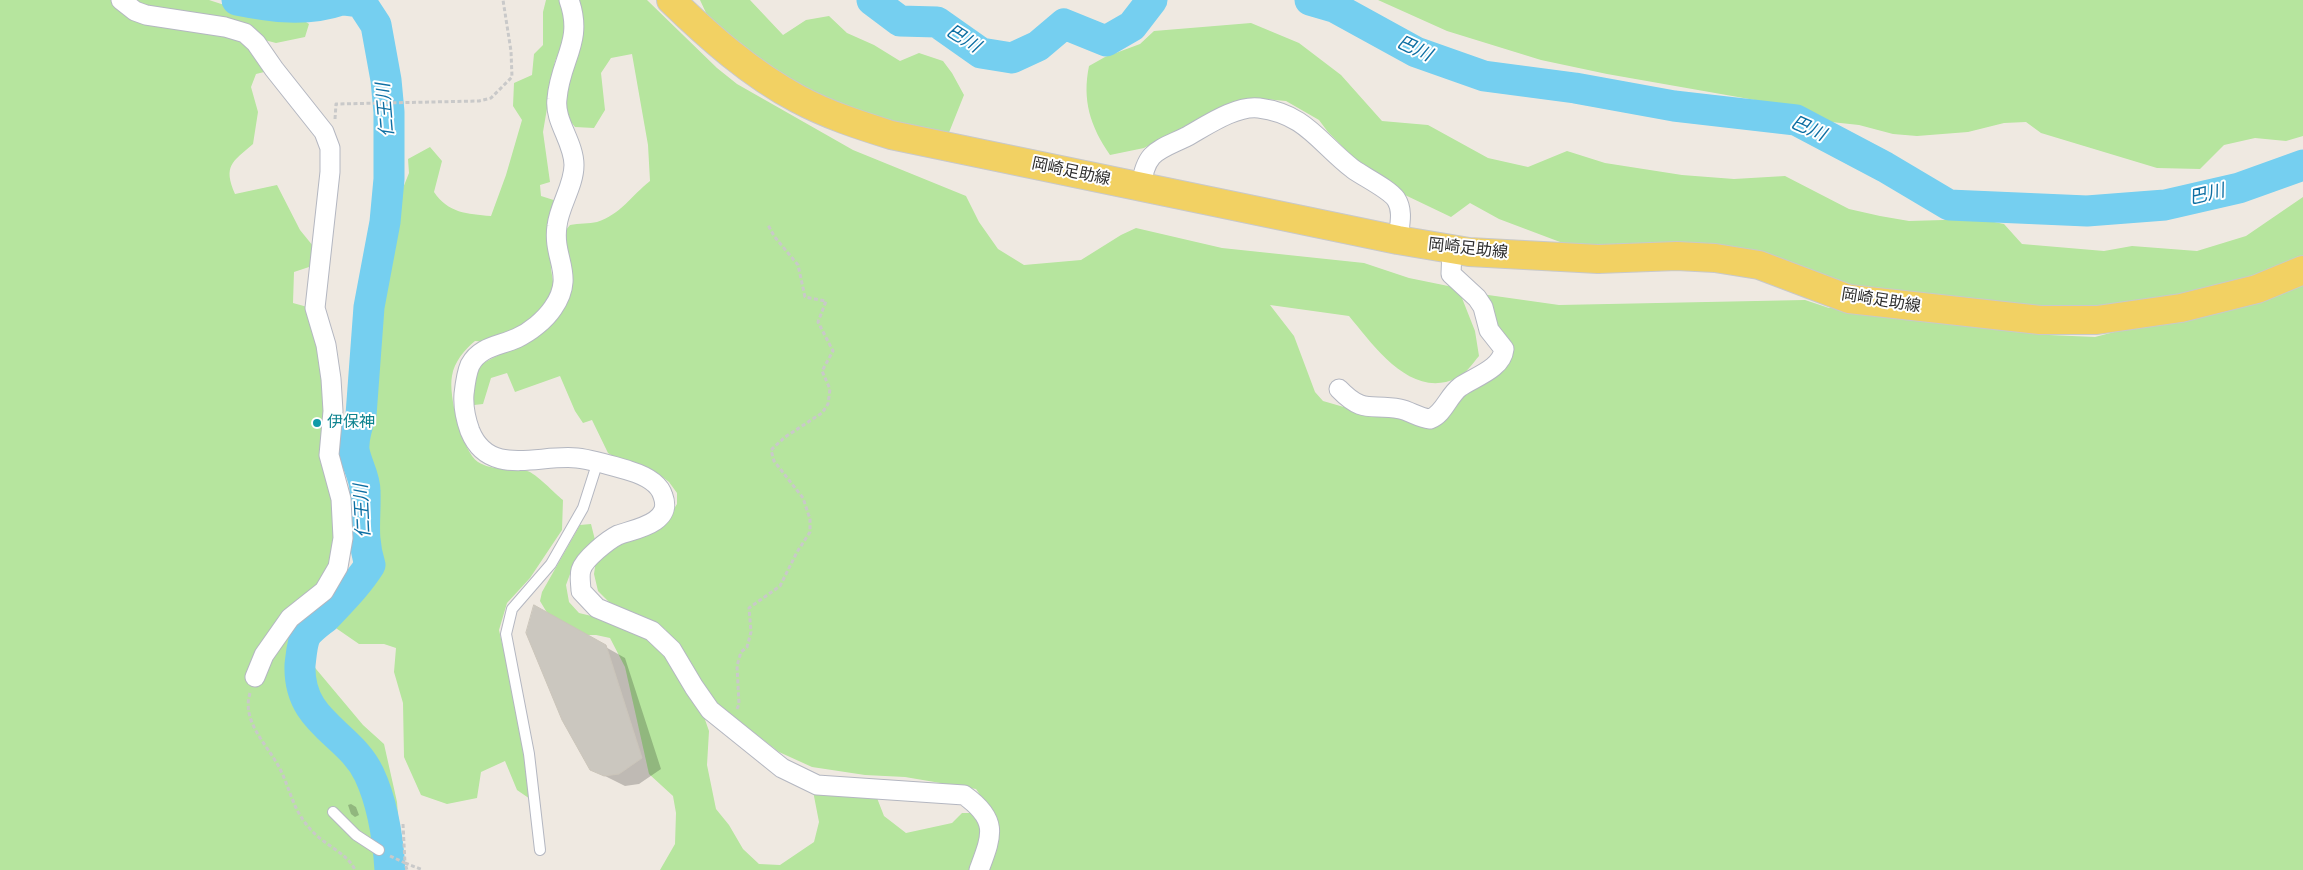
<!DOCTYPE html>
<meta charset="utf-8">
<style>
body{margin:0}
canvas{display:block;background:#efe9e1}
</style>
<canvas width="2303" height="870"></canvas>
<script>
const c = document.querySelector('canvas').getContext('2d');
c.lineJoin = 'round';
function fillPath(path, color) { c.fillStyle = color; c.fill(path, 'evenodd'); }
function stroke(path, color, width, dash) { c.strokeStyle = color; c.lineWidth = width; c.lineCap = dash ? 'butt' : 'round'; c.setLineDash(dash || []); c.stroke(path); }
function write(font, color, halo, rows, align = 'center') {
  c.font = font + ' Arial,"Noto Sans JP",sans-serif'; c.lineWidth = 4; c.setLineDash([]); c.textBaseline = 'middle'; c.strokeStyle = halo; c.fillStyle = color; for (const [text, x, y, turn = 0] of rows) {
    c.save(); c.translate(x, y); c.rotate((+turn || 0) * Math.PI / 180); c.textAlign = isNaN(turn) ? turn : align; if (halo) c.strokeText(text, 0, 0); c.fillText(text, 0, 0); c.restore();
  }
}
const green = new Path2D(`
 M0,0H114L245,39L268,71L256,74L251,87L258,112L253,144C232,162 223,166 235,194L277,185L300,230L313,246L312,266L294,272L293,303L311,308L321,350L327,419L320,461L335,495L333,568L319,588L285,617L311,663L363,725L384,744L397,802L402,870H0Z
 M131,0H209L249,13L275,12L300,18L309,24L305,37L276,43L145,9Z
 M546,0H559L566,23V37L555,61L543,132L550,182L540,185L541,196L563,203L550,239L551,269L555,294L533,322L491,342L475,341C465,349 454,362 452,376C448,395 462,451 478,462C492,471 512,468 527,471C536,473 555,494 563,500L562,530L530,578L507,603L499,630L519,719L533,801L517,790L505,761L481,772L477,798L447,804L421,795L404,757L403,703L394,672L396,648L384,644H359L330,624L356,597L371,573L374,564L369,548L372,509L361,446V432L371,409L370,380L376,340L375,312L388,261L389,234L395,208L409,173L408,159L430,147L442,161L434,192C448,213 467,214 491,216L506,175L522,120L513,106L514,83L532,75L534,54L543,45V12Z
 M570,0H647L717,68L737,84L853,150L966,196L979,222L998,249L1024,265L1081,260L1121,235L1136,228L1222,248L1364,263L1409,278L1458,288L1475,331L1479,356C1473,363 1465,375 1457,378C1411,400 1374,346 1349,316L1270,305L1294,336L1315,392L1323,401L1368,414L1389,413L1420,425L1500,366L1481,294L1559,305L1805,300L1829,308H1860L2049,335L2095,337L2272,291L2303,278V870H987C1003,827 1002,827 976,789L905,777L865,775L812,767L779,752L715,702L665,629L631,616L610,603L598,591L594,574L596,560L608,550L663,526L677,504V493L669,482L656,472L616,458L608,453L592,420L583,423L575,411L560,376L515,392L507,373L491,378L483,404L474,405L469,392L474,374L481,364L507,351L559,311L561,236L570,225C579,223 589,224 597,222C620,215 632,195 650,181L648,145L632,54L611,58L601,73L605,110L594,128L575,127L561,109Z
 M700,0H750L783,35L806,20L829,16L847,33L874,45L900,61L919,53L943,61L952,73L964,95L948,135L846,113L788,93L714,30Z
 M1378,0H2303V136L2286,141L2255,138L2224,145L2200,169L2157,168L2041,133L2026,122L2004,123L1968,132L1917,136L1893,134L1859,125L1822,121L1772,103L1607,74L1541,60L1447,31Z
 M1251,23L1299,43L1341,75L1382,121L1428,125L1488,158L1528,167L1567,151L1605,163L1682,175L1734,179L1785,176L1849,209L1880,216L1909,221L1979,219L2004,224L2022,244L2104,251L2132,246L2197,251L2246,236L2303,197V258L2262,276L2133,309H2045L1933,298L1838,283L1742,250L1695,243L1568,245L1499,219L1470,203L1451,217L1405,195L1364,168L1328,132L1319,120L1286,101L1254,98L1223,106L1144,148L1110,155C1090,126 1082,100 1089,66L1105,57L1140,44L1154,31Z
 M591,524L595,540L573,566L566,585L569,602L579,613L621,623L644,634L667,654L703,714L709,731L707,765L716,809L729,825L743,849L759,864L780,865L814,842L819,822L813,791L877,798L884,816L906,833L952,823L962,813H973C987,834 979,847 972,870H660L675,844L676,813L673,796L649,774L625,667L610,638L596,635H581L549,616L540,601L542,592L580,525Z`);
const shadow = new Path2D(`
 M535,607L625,658L661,769L639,784L625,786L591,769Z
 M351,804L356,807L359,815L355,817L351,814L348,805Z`);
const river = new Path2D(`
 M237,0C272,7 306,12 341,0
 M345,0L361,2L376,25L386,80L389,112V179L385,222L369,307L361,415C357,426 353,438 354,450C356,464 365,476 365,491C366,520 361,535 370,565C358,584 342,600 326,617C320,622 311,628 306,635C302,642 301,657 300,665C298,723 349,732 369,774C383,804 388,838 390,870
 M872,0L900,21L937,22L981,53L1012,58L1038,46L1064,24L1106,41L1132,26L1152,0
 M1310,0L1334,7L1416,52L1484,76L1575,88L1674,106L1796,120L1885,167L1949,205L2087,211L2165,205L2239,188L2303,165`);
const building = new Path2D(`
 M534,605L606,645L642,758L619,774L604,776L590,770L562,720L526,633Z`);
const path = new Path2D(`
 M335,119L336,104L479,101L491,98L512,77L511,51L503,0
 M250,693C241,722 268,745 280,769C292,793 292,810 313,832C325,845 348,854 355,870
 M737,709L739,704L737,666L741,652L747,647L751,632L749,608L780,586L797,552L810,532V519L803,498L774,461L771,450L785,437L822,413L828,404L830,389L822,371L833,351L818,322L826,301L805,297L798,265L774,236L768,225
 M403,824L405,863L423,870
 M390,856L405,863L407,870`);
const lane = new Path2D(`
 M333,812L356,835L379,850
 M540,850L529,754L506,634L512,609L551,564L583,508L598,461`);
const street = new Path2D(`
 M121,0L135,11L146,15L225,27L245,33L256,43L274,69L324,132L330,148V172L315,308L326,345L331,379L333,411L329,455L341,499L343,538L338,567L324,591L290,618L264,655L255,677
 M569,0C584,42 560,59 557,99C554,121 574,142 574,165C574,186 559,206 557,226C552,259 576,275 553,308C545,320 530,332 517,338C500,346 480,346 470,365C467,372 465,385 464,394C463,407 466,420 470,431C489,478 538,454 577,458C595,460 613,466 630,471C643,475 659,482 663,496C673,523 635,529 618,535C608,540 584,559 581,570C579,576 581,585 581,591L597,608L652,631L672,650L694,687L710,710L782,768L817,785L964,795C999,820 992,835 979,870
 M1141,186C1146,151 1157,151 1186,137C1206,126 1236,105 1259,108C1306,114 1319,143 1353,169C1364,177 1389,189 1396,199C1404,211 1399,227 1398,240
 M1339,389C1364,415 1371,403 1400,409C1410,411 1419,418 1430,419C1444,414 1448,396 1460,387C1474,377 1502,369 1504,349L1489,330L1483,307L1477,298L1451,274L1452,249`);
const primary = new Path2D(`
 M671,0C709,37 751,74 798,99C828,115 859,125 891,135L1398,240L1469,252L1598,259L1677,256L1715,258L1759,265L1849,299L2040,320H2097L2181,308L2257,289L2303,270`);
const markers = [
 [317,423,5,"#0f9aa8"]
];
const streetNames = [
 ["岡崎足助線",1071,172,12],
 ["岡崎足助線",1468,249,6],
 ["岡崎足助線",1881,301,9]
];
const cultureNames = [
 ["伊保神",327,423]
];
const waterNames = [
 ["巴川",963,39,32],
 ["巴川",1414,49,25],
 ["仁王川",386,110,-95],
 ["巴川",1808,129,24],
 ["巴川",2207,195,-13],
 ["仁王川",363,511,-93]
];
fillPath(green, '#b6e59e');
fillPath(shadow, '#0003');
stroke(river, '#75cff0', 31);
fillPath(building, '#cbc7bf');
stroke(building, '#cbc5ba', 1);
stroke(lane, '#b4b7c1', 12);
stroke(street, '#b4b7c1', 21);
stroke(primary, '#c9c9c9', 30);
stroke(path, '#c9c9c9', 3, [4, 2.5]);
stroke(lane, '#fff', 10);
stroke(street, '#fff', 19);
stroke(primary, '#f2d163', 28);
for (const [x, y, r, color] of markers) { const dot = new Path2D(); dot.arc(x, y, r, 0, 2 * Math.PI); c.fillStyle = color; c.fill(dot); stroke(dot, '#fff', 2); }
write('16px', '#2e2e2e', '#fff', streetNames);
write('16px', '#0d838f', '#fff', cultureNames, 'left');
write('italic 18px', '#0d6fa3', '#fff', waterNames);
</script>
